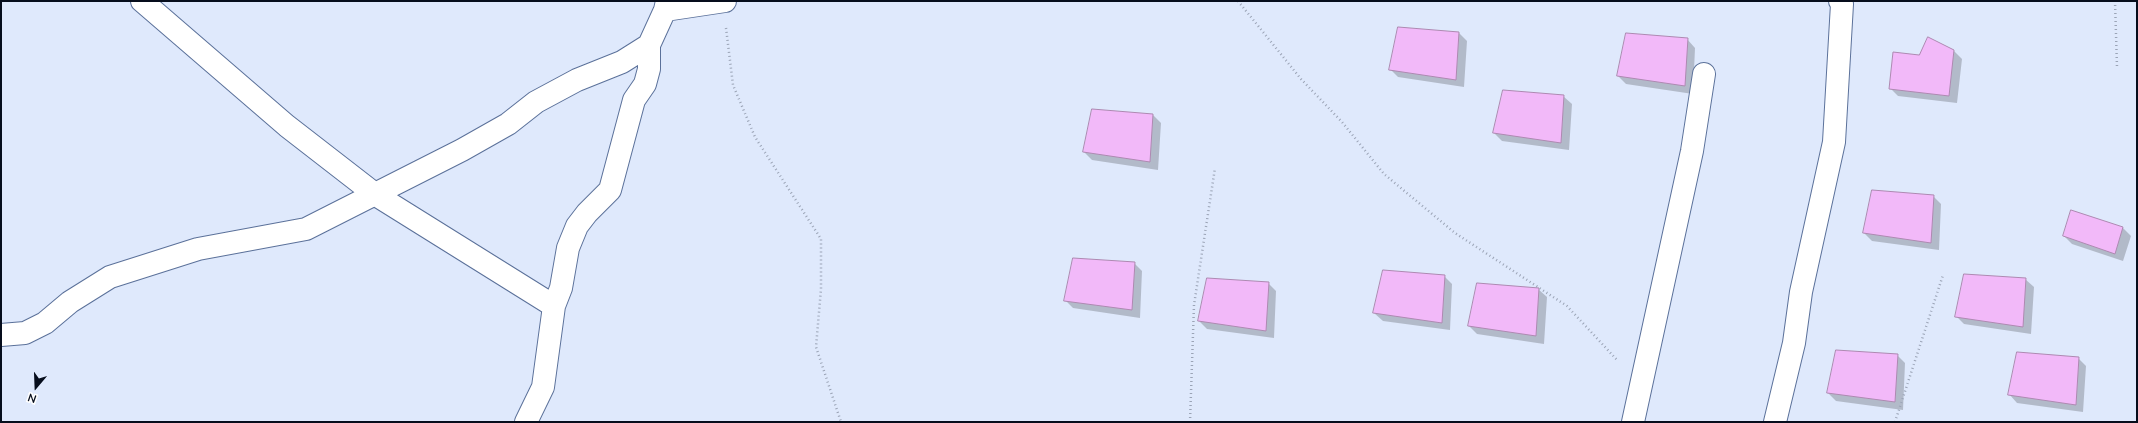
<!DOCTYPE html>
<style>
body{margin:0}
#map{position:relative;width:2138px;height:423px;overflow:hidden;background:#dfe9fc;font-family:Mulish,sans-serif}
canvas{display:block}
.frame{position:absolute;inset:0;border:2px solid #060d1c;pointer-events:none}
.north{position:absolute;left:16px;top:367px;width:40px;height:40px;-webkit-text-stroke:3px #fff;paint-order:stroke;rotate:199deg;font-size:11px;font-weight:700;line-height:16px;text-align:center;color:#060d1c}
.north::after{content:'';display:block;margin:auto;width:14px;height:18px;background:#060d1c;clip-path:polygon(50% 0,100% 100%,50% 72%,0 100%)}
</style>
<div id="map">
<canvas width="2138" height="423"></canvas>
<div class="frame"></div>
<div class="north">N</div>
</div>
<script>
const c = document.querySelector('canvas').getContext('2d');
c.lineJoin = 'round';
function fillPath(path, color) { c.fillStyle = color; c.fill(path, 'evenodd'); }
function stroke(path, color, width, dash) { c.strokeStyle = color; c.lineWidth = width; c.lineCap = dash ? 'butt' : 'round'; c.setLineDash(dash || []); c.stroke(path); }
const shadow = new Path2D(`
 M1459,33L1467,41L1464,87L1398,77L1390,69Z
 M1627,35L1687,39L1695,48L1693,94L1626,84L1618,76Z
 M1954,51L1962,59L1957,103L1898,96L1890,88L1919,57Z
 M1563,96L1572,104L1569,150L1502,141L1494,133Z
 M1153,115L1161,123L1158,170L1092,160L1084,152Z
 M1933,196L1941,204L1939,250L1872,241L1864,233Z
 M2072,211L2123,228L2131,236L2123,261L2072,244L2064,236Z
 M1134,263L1142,271L1140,318L1073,308L1065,300Z
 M1444,276L1452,284L1450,330L1383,321L1374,313Z
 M2025,279L2034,287L2031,334L1964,324L1956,316Z
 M1268,283L1276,291L1274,338L1207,329L1199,321Z
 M1538,289L1547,297L1544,344L1477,334L1469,326Z
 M1897,355L1905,363L1903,410L1836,401L1828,393Z
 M2078,358L2086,366L2083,412L2017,403L2009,394Z`);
const building = new Path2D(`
 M1398,27L1459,32L1456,80L1389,70Z
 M1626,33L1688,38L1685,86L1617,76Z
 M1928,37L1954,50L1949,96L1889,89L1893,52L1919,55Z
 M1503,90L1564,95L1561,143L1493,133Z
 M1092,109L1153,114L1150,162L1083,152Z
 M1872,190L1934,195L1931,243L1863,233Z
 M2071,210L2123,227L2115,254L2063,236Z
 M1073,258L1135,262L1132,310L1064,301Z
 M1383,270L1445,275L1442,323L1373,313Z
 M1964,274L2026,278L2023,327L1955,317Z
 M1207,278L1269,282L1266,331L1198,321Z
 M1477,283L1539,288L1536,336L1468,326Z
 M1836,350L1898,354L1895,402L1827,393Z
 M2017,352L2079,357L2076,405L2008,395Z`);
const path = new Path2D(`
 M1238,1L1301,79L1342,122L1384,174L1455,233L1567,306L1618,361
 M2115,1L2117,67
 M726,28L733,85L755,137L821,239V289L816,347L841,422
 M1190,422L1194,305L1215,168
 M1895,422L1943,275`);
const minor = new Path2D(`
 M142,1L287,126L376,195L554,306
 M665,10L725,1
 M1,335L25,333L45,323L70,302L110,277L198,249L306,229L462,150L508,124L536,102L577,80L622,62L649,45
 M526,422L543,387L554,306L561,288L568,248L577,226L587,213L610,190L634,100L645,84L649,69V45L665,10L667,1
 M1633,422L1692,151L1704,74
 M1775,422L1794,343L1801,292L1834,142L1842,4L1840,1`);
fillPath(shadow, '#0003');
fillPath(building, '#f2b9f9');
stroke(building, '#ad89b1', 1);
stroke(minor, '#5b719a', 24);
stroke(path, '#9ba4b6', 2.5, [1, 3]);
stroke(minor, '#fff', 22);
</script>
